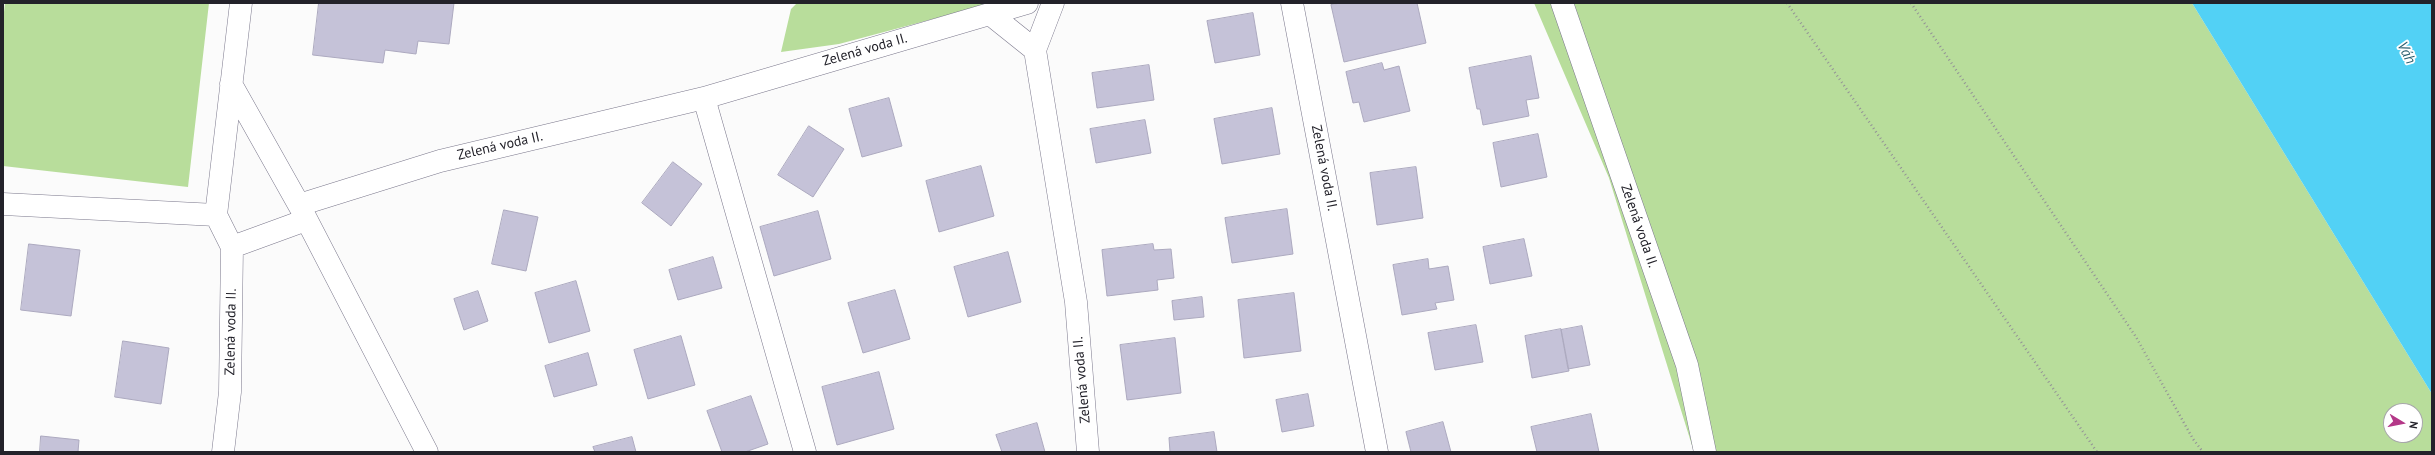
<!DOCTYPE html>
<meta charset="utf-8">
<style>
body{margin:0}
#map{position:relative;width:2435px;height:455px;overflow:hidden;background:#fbfbfb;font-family:"PT Sans",sans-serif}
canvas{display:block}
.frame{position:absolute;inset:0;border:4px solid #23222a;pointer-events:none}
.north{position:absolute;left:2383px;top:403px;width:40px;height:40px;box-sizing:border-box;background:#fff;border:1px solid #a7a7aa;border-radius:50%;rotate:100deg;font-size:11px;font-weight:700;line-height:16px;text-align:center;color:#23222a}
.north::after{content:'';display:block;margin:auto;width:14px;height:18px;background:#b43888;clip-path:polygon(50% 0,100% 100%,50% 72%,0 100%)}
</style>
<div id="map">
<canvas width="2435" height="455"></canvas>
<div class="frame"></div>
<div class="north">N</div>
</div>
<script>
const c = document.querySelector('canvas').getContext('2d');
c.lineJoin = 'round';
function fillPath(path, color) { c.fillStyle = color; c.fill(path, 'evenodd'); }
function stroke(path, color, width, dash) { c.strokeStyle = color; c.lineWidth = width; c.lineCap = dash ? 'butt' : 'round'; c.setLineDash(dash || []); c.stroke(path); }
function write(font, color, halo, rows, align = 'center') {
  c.font = font + ' "PT Sans",sans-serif'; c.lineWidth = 3.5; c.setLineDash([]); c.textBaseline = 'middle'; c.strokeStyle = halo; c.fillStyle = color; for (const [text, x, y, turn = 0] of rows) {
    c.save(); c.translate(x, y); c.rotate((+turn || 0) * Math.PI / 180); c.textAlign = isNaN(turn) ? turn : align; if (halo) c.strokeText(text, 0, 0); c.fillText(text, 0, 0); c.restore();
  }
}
const green = new Path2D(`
 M5,3H209L188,187L3,166V21Z
 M797,3H993L839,44L781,52L791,9Z
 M1534,3H2192L2432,394V452H1694L1609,178ZM2391,411H2415V435H2391Z`);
const water = new Path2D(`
 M2192,3H2432V394Z`);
const building = new Path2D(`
 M319,3H454L449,44L418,41L416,54L385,50L383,63L313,55Z
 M1341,3H1417L1426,43L1344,62L1331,5Z
 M1253,13L1260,55L1215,63L1207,21Z
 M1531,56L1539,98L1526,100L1529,116L1483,125L1480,109H1477L1469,68Z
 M1382,63L1384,70L1399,66L1410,111L1364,122L1359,102L1353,103L1346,72Z
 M1149,65L1154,100L1097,108L1092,73Z
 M889,98L902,146L862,157L849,109Z
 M1272,108L1280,154L1222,164L1214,119Z
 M1145,120L1151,153L1096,163L1090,129Z
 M809,126L844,149L813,197L778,175Z
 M1538,134L1547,177L1501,187L1493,143Z
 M673,162L702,184L671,226L642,203Z
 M981,166L994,216L939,232L926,181Z
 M1416,167L1423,218L1377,225L1370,173Z
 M1287,209L1293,254L1232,263L1225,218Z
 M504,210L538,217L526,271L492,264Z
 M818,211L831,259L774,276L760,227Z
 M1524,239L1532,276L1490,284L1483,247Z
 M29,244L80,250L71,316L21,310Z
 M1153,244L1154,250L1171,249L1174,278L1157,280L1158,290L1107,296L1102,250Z
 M1008,252L1021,302L968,317L954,267Z
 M713,257L722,288L678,300L669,270Z
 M1428,259L1429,269L1448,266L1454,300L1435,303L1437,309L1402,315L1393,265Z
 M576,281L590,331L549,343L535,293Z
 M895,290L910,339L863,353L848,303Z
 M478,291L488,321L464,330L454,299Z
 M1294,293L1301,351L1244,358L1238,300Z
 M1202,297L1204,317L1174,320L1172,301Z
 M1476,325L1483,362L1435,370L1428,333Z
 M1582,326L1590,365L1568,369L1561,330Z
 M1561,329L1569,371L1532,378L1525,336Z
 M681,336L695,385L648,399L634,350Z
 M1175,338L1181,393L1127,400L1120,345Z
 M123,341L169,348L161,404L115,397Z
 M588,353L597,385L554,397L545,366Z
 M879,372L894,429L837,445L822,387Z
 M1308,394L1314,426L1282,432L1276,400Z
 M751,396L768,444L745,452H722L707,411Z
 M1591,414L1599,452H1537L1531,427Z
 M1443,422L1451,452H1411L1406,432Z
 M1037,423L1045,452H1002L996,435Z
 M1214,432L1217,452H1170L1169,438Z
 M41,436L79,440L78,452H40Z
 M632,437L636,452H595L593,447Z`);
const path = new Path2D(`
 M1787,3L2097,452
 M1911,3L2136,337L2193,439L2203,452`);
const minor = new Path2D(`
 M1053,3L1035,50L1076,302L1088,452
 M1292,3L1377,452
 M1562,3L1687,365L1705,452
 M990,14L1035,50
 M231,84L299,205L440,161L704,98L1027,3
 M704,98L805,452
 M3,204L216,215
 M299,205L427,452
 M232,247L306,220
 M223,452L230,392L232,247L216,215L241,3`);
const streetNames = [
 ["Zelená voda II.",865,50,-16],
 ["Zelená voda II.",500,146,-13],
 ["Zelená voda II.",1324,168,79],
 ["Zelená voda II.",1639,226,71],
 ["Zelená voda II.",231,332,-89],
 ["Zelená voda II.",1082,380,-95]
];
const waterNames = [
 ["Váh",2406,53,63]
];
fillPath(green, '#b8dd9b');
fillPath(water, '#52d1f5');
fillPath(building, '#c5c2d8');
stroke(building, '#aca9bf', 1);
stroke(minor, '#7b788c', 23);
stroke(path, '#939296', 2.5, [1, 3]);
stroke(minor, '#fff', 22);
write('14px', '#23222a', '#fff', streetNames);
write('italic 15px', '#2c5f6f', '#fff', waterNames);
</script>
